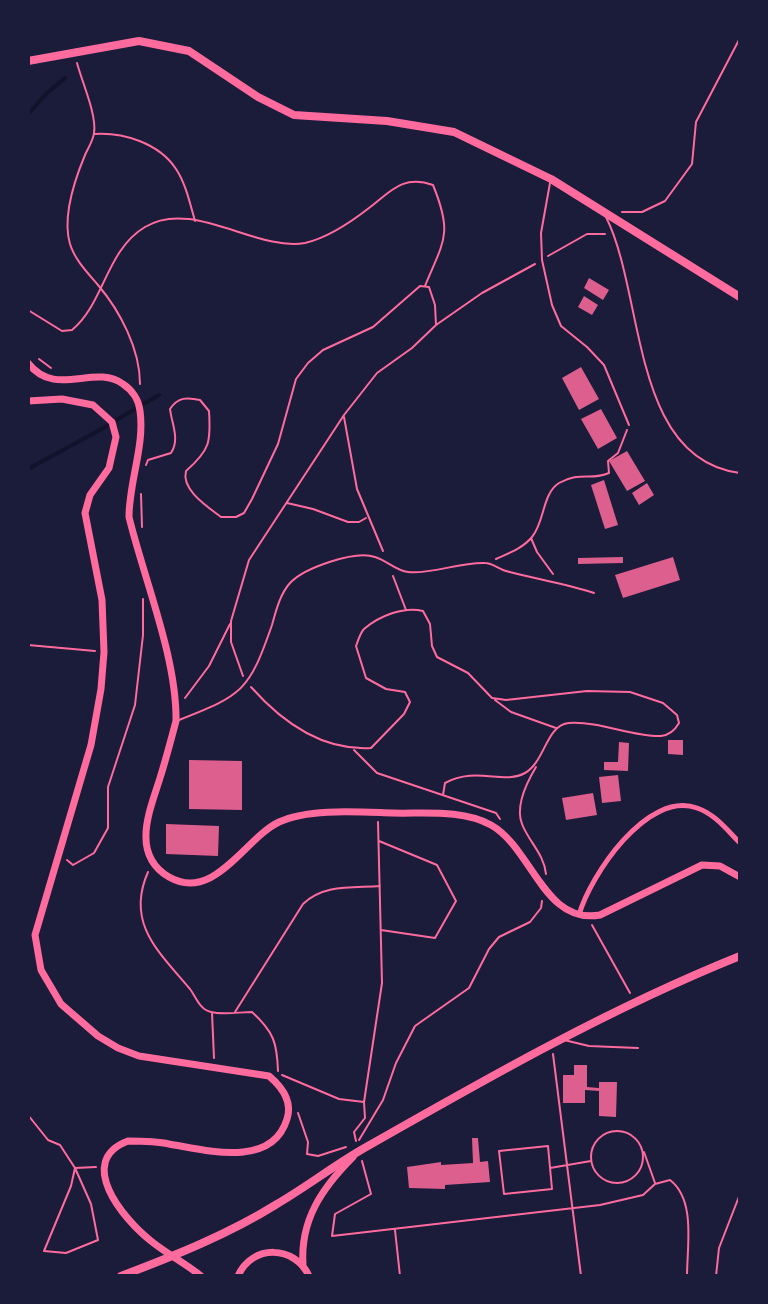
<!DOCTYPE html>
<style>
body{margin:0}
#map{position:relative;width:768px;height:1304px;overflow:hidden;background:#1b1b3a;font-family:"Roboto Serif",serif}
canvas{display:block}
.frame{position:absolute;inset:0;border:30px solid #1b1b3a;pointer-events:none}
</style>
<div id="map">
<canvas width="768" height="1304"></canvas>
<div class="frame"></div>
</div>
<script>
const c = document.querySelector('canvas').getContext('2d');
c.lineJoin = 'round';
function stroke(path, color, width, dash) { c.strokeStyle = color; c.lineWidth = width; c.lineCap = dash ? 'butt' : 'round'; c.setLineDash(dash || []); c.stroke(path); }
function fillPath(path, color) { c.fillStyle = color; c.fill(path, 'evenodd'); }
const stream = new Path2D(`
 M28,114L47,93L65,78
 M116,420L159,395
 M28,469L107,426`);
const building = new Path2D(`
 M589,278L609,290L603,300L584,288Z
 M584,296L598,305L592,315L578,307Z
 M581,367L599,399L579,410L562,378Z
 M601,409L617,438L598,449L581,419Z
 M627,451L645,481L627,491L609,461Z
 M604,480L618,525L605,529L591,485Z
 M647,483L654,495L639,505L632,493Z
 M623,557V563L578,564V558Z
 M673,557L680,580L623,598L615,575Z
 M668,740H683V755L668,754Z
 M619,742L629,743L628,771L604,770V762H618Z
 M189,760L242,761V810L189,809Z
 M618,775L621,801L602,803L599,777Z
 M593,793L597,815L566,820L562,798Z
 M166,824L219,826L218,856L166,854Z
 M574,1065H587V1087L599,1088V1082H617L616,1117L599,1116V1091L585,1090V1103H563V1075H574Z
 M472,1138H478L480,1162L488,1161L490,1182L445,1185V1189L409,1188L407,1167L441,1162V1165L473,1163Z`);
const path = new Path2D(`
 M77,63C82,82 97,115 94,133C93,141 88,148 85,155C75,179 62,217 70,244C75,260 87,272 98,285C120,311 140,349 140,384
 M94,134C123,132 159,143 176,169C186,184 190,204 195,221
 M622,212H642L665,201L692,164L696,122L740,38
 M548,256L587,234H605
 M28,310L62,331L72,330C104,304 106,250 145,227C192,198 257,252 305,243C327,238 351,222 369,208C390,192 403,174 433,185C453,234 444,240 425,286
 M39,359L51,368
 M344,417L357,489L383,551
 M146,465L148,460L171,453C180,439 172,425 170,409C178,397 187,397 200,400L209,411C211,442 210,450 186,471C181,490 208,507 221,517H236L244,513L252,499L278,444L296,379L308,363L323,350L373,327L420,286L429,287L435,305L436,325
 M141,494L142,527
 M287,503L313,509L348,522H359L366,518
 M531,538L537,552L553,574
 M496,559C509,553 523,548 532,537C545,521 542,494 559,483C580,471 591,481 609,473L608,461L618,453L627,430
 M393,576L406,610
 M28,645L95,651
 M243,676L231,642V621L249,560L344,415L377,373L412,348L436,325L482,293L535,264
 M251,687C283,723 322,751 371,748L404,714L410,702L405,692L386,689L366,678L356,646C358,641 360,633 364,629C379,616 404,606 423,611L430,624L432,646L437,657L468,673L492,698L506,700L587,691L630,692L663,703L677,715L679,723C675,730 670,735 661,736C633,737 600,721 569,723C546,725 545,762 525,773C504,785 476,766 445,783L443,795
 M185,698L209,666L230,624
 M495,700L511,712L556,728
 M354,750L377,773L496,813L500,819
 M536,767C527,782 515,806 522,824C529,842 544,854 546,874
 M379,841L437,865L456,901L435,938L381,930
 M67,860L73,865L94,853L108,828V787L135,705L143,635V599
 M148,872C125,924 160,953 190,989C196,997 200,1010 211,1012C223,1015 240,1012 252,1012C274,1032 277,1043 278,1071
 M592,925L630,993
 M235,1012L303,904C324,884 352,888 380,886
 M212,1013L214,1058
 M553,1054L581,1276
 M282,1075L339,1099L364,1102
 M298,1113L308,1142L307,1154L318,1156L346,1147
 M28,1115L48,1140L60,1145L75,1168L91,1204L98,1240L66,1253L44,1251L71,1186L75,1168
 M591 1157a26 26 0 1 1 52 0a26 26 0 1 1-52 0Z
 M359,1140L383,1100L396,1063L415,1026L469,988L489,949L499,937L530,922L541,908L542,901
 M356,1141L354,1132L365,1118L364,1102L382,983L378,822
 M548,1146L552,1189L504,1194L499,1151Z
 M644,1152L655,1183
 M362,1161L371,1194L335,1214L332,1236L600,1205L643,1195L655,1184L670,1180C696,1200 687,1246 687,1276
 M75,1168L96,1167
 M550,1168L591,1161
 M395,1230L400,1276
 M716,1276L719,1248L740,1194`);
const service = new Path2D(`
 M550,183L541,233L542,260L552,305L561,326L587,347L604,365L629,425
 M606,217C645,294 630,459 740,473
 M179,720C243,695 249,691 272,625C276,611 280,594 290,583C304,568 355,550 375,557C386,560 396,571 408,572C429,575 460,562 485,563C492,563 499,569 506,571C535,579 565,583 594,593
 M564,1040L589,1046L638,1048`);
const minor = new Path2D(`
 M579,915C590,876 647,790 697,808C715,814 727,830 740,843`);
const tertiary = new Path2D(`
 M28,363C56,399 94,363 123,384C132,390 139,400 140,411C145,445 129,482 129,517C144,579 177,658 176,721C171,740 166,759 160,778C150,810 130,854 169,877C214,903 245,838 279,822C309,808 360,812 392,813C423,814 462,809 491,825C532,848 544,925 600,915L702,865L720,866L740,877
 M28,401L62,399L93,405L112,422L116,437L109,468L90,495L85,513L102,600L104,652L101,689L91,745L35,935L41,970L61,1004L98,1036L118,1048L139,1056L269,1076C282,1087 293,1101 287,1119C272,1169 205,1150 169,1144C156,1141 142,1141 128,1141C75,1161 123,1219 151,1241C167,1254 185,1263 201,1276
 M303,1265C300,1220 322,1188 353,1157
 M238,1276C252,1244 295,1245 309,1276`);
const secondary = new Path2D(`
 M121,1276C174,1256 229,1234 277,1204C306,1187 332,1167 361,1150C484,1080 608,1009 740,956`);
const primary = new Path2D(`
 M28,61L139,41L189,51L258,97L294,115L387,121L454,132L551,179L740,297`);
stroke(stream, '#12122b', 4);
fillPath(building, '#dd5f8e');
stroke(path, '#ff6b9d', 2);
stroke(service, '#ff6b9d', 2);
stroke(minor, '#ff6b9d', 5);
stroke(tertiary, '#ff6b9d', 7);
stroke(secondary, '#ff6b9d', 8);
stroke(primary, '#ff6b9d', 8);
</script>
